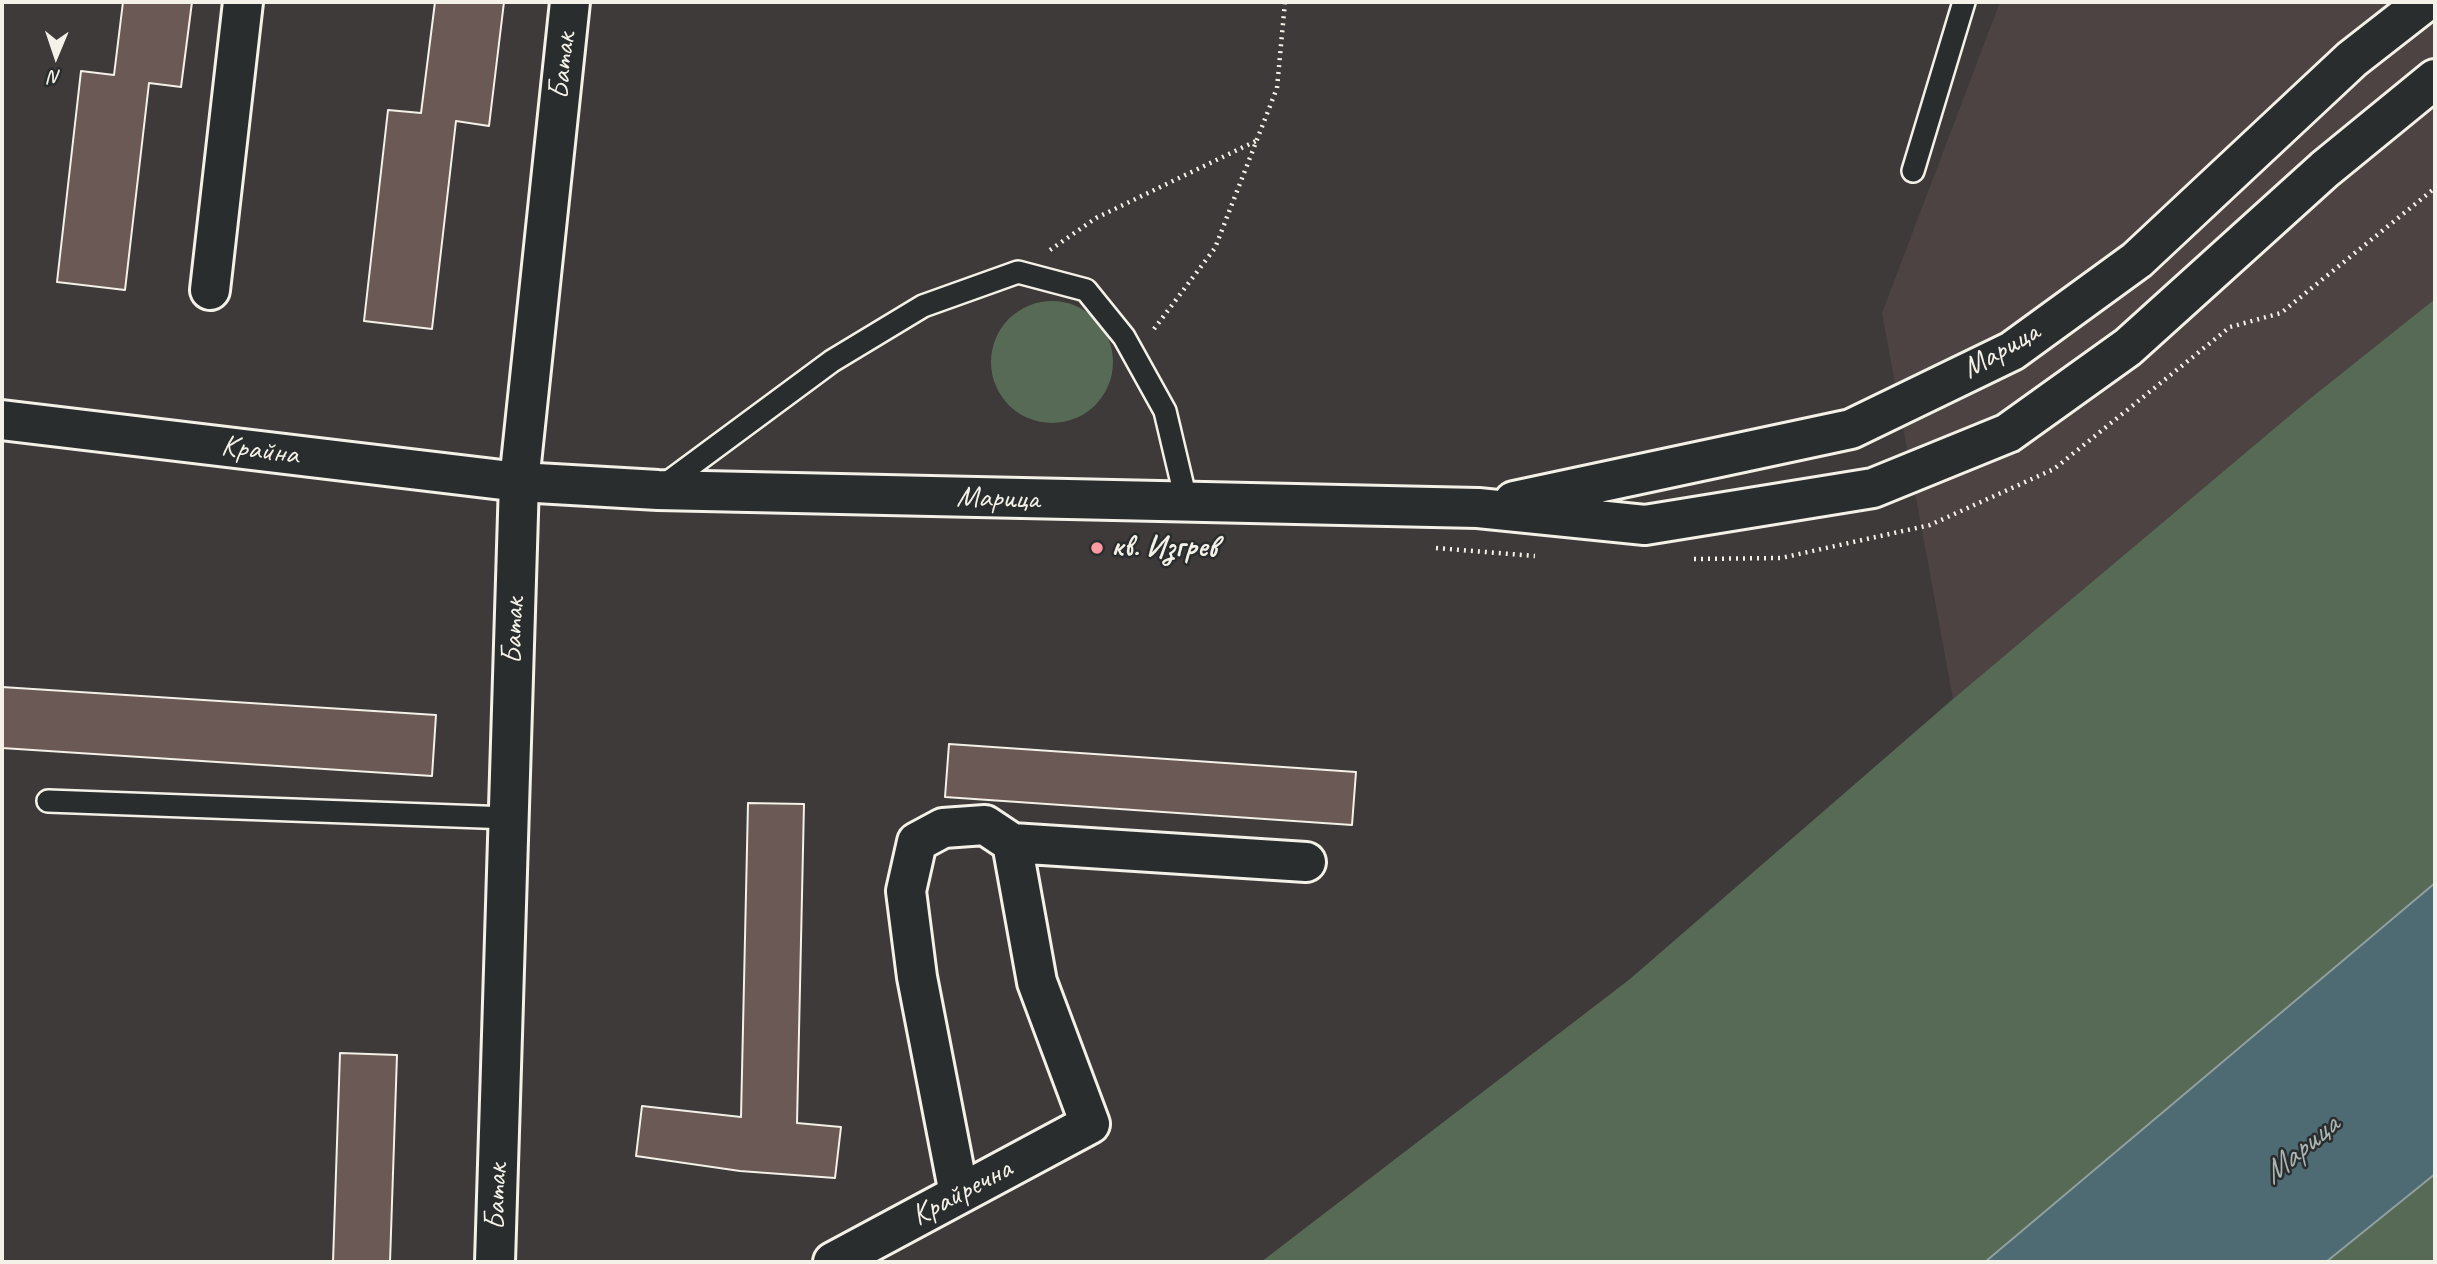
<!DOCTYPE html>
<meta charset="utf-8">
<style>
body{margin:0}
#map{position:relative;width:2437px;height:1264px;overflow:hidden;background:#3e3a3a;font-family:Caveat,sans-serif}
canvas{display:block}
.frame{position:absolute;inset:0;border:4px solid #f4f1e8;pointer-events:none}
.north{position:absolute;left:21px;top:21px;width:70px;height:70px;-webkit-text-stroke:5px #2a2d2e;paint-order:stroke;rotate:182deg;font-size:19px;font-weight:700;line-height:28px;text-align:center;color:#f4f1e8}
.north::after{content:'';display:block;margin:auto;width:24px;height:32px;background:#f4f1e8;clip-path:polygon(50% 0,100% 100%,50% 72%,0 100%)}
</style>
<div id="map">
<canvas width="2437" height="1264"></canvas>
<div class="frame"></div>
<div class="north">N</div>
</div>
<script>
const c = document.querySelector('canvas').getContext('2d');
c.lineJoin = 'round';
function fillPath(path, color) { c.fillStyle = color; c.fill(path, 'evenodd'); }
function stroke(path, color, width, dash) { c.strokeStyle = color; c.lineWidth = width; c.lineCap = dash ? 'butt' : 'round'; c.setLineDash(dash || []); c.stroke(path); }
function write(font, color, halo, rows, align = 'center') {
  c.font = font + ' Caveat,sans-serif'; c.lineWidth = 5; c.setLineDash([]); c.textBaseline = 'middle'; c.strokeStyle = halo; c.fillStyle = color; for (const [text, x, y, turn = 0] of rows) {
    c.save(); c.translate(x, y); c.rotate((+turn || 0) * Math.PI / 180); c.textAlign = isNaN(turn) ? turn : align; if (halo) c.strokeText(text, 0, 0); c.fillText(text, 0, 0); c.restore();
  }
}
const built = new Path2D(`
 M2000,2H2435V299L2307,401L1953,699L1882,313Z`);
const green = new Path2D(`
 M2435,299V883L1985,1262H1261L1630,979L1953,699L2307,401Z
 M991 362a61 61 0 1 1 122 0a61 61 0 1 1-122 0Z
 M2435,1174V1262H2326Z`);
const water = new Path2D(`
 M2435,883V1174L2326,1262H1985Z`);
const building = new Path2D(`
 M123,2H192L181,87L149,83L125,290L57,282L81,71L114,75Z
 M435,2H504L489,126L456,121L432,329L364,321L388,110L421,113Z
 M2,687L436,715L432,776L2,748Z
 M949,744L1356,772L1352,825L945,797Z
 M748,803L804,804L797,1123L841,1127L835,1178L740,1171L636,1156L642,1106L741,1117Z
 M340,1053L397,1055L390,1262H333Z`);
const path = new Path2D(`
 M1711,3V2
 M1050,250L1096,218L1256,141
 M1154,329L1215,248L1277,88L1285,2
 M1436,548L1535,556
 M1694,559L1781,558L1930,525L2054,469L2230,327L2281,313L2435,188`);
const service = new Path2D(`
 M1913,171L1964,2
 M659,489L832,361L923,306L1018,272L1086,290L1124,337L1165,411L1187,504
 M48,801L509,818`);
const minor = new Path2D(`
 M210,290L243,2
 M1012,843L1306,862
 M495,1262L519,482L570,2
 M833,1262L1090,1124L1037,982L1012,843L985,825L943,828L917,842L906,891L917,977L959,1194`);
const tertiary = new Path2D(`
 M2,420L519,482L658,490L1478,508L1645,525L1873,488L2008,433L2128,347L2325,169L2435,79
 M1514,501L1851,429L2012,351L2137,260L2352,59L2425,2`);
const markers = [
 [1097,548,7,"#ff9aa2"]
];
const streetNames = [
 ["Батак",563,66,-84],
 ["Марица",2001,351,-30],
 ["Крайна",260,451,7],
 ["Марица",998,499,2],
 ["Батак",514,631,-88],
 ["Крайречна",962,1193,-28],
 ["Батак",497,1197,-88]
];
const poiNames = [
 ["кв. Изгрев",1111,548]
];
const waterNames = [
 ["Марица",2301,1150,-40]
];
fillPath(built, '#4c4342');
fillPath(green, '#566a55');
fillPath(water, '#4e6a72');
stroke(water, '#90a0a1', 2);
fillPath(building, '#6b5956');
stroke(building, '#f4f1e8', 2);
stroke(service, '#f4f1e8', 26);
stroke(minor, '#f4f1e8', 44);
stroke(tertiary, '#f4f1e8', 44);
stroke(path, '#f4f1e8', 4.5, [2, 5]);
stroke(service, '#2a2d2e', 21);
stroke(minor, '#2a2d2e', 38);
stroke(tertiary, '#2a2d2e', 38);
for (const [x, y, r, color] of markers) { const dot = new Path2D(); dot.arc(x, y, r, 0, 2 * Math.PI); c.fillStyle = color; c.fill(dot); stroke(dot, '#2a2d2e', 2.5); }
write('30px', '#f4f1e8', '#2a2d2e', streetNames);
write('bold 30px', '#f4f1e8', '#2a2d2e', poiNames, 'left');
write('italic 32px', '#a9b4b3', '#2a2d2e', waterNames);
</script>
